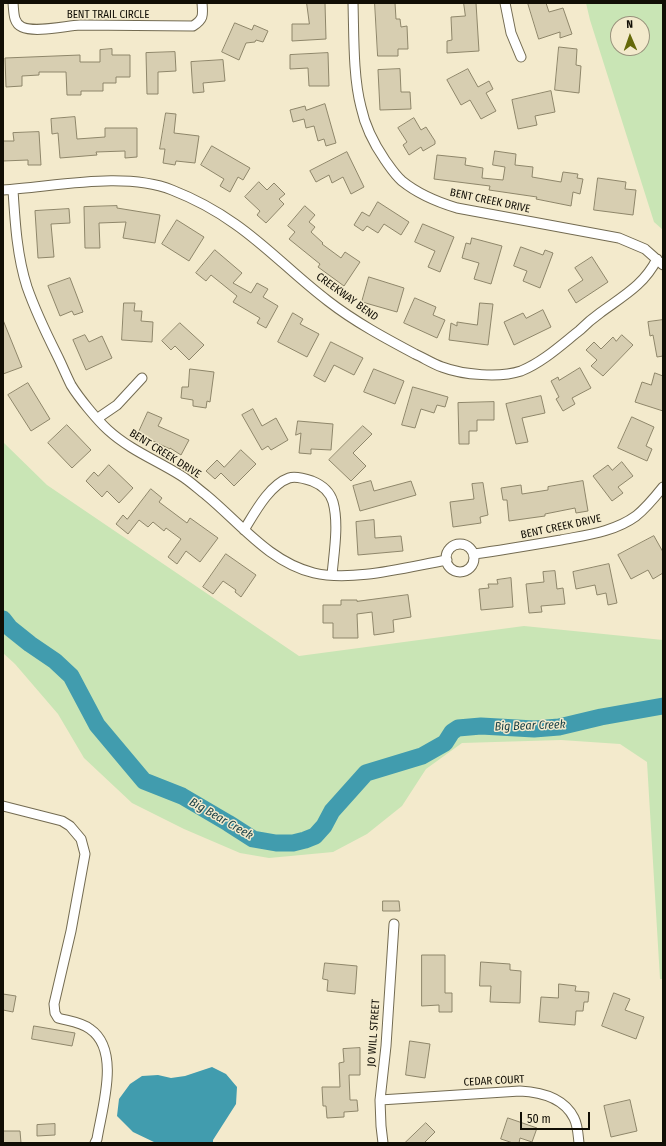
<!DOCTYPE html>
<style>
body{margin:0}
#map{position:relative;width:666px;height:1146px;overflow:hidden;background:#f3eacc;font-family:"Fira Sans Condensed",sans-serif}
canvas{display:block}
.frame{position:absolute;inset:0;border:4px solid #110e05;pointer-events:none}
.north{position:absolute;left:610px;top:16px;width:40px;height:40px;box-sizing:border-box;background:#f3eacc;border:1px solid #99927c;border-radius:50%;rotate:358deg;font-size:11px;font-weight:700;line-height:16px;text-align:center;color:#110e05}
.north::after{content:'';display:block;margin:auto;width:14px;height:18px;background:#656908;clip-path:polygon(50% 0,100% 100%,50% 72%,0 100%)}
.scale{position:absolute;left:520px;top:1112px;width:70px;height:18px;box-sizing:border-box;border:2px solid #110e05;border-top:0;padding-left:5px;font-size:12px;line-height:14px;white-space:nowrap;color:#110e05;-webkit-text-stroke:3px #f3eacc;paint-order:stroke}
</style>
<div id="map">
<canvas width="666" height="1146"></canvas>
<div class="frame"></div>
<div class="north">N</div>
<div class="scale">50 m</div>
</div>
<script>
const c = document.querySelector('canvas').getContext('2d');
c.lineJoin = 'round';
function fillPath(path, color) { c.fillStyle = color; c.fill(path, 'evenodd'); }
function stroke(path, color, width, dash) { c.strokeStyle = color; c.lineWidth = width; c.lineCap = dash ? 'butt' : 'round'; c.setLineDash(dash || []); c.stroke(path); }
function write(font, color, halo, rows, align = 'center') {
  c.font = font + ' "Fira Sans Condensed",sans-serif'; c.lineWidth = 3; c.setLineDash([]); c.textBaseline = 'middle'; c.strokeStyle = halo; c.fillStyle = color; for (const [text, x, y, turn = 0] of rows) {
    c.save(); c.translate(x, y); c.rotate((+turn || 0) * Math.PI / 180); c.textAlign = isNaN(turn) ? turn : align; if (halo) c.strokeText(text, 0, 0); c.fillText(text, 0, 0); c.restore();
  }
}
const green = new Path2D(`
 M586,3H663V230L654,222L590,20ZM618,24H642V48H618Z
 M3,442L47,485L299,656L524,626L663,640V979H660L647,762L620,744L561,740L462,743L426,769L402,806L367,834L333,852L269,858L240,853L184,829L132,803L84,758L58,714L15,664L3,653Z`);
const water = new Path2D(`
 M212,1067L226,1074L237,1087L236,1104L213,1140V1143H156L133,1132L117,1116L119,1099L130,1084L142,1076L158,1075L171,1078L185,1076Z`);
const river = new Path2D(`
 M3,619L10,628L30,644L55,661L71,676L97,725L144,781L182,796L228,823L253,839L276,843H293L305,840L315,836L324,826L332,811L366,773L422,756L445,743L452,732L458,728L481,726L534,729L559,727L601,717L663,706`);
const building = new Path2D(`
 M307,3H325L326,39L292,41V24H309Z
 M375,3H395L396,19H400L401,27L407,26L408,49H398V56H378Z
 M464,3H476L479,51L447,53V41L452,40L451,17L465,16Z
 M528,3H546L549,12L563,8L572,34L560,38V32L539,39Z
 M235,23L252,30L254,25L268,31L263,42L256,40L255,42L246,43L239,60L222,52Z
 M559,47L577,49L576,65L581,66L579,93L555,90Z
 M112,49V55H130V77H116V83H103V91H81V95H67L66,72H39V75L22,76V86L6,87L5,58L80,55V62H100V50Z
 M175,52L176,71L158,72V94H147L146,53Z
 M328,53L329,86H309L308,68L290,69V55Z
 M223,60L225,81L203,83L204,92L193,93L191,62Z
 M400,69L401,92H410L411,109L380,110L378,70Z
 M468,69L478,87L489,81L493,89L486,93L496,111L481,119L470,100L461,105L447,80Z
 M551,91L555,112L535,116L537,125L518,129L512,100Z
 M325,104L336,143L326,146L324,139L318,141L314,126L306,128L304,119L293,122L290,110L305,106L306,110Z
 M166,113L176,114L174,133L199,136L195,163L176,161L175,165L163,163L165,149H160Z
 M75,117L77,139L105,137V128H137V157L125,158V151L96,152L97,155L60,158L58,133L52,134L51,119Z
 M414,118L421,130L426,127L435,141V144L423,151L421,147L409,155L403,145L407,142L398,128Z
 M39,132L41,165H28V160L3,161V141H14L13,133Z
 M212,146L250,168L243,180L238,177L230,192L220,186L224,179L201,165Z
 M495,151L516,154L515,165L533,167L532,177L561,182L563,172L578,174L577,178L583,179L580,194L573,192L571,206L536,199L537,197L489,190L490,186L434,179L437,155L466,158L465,165L483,168L482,178L503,180L505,167L493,165Z
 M347,152L364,187L351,194L343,177L332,183L329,175L316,182L310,171Z
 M598,178L626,182L625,189L636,190L633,215L594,210Z
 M259,182L267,190L274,183L285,194L279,199L284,204L266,223L257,215L260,211L245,197Z
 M378,202L409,222L401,235L384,224L378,233L367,226L363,231L354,225L362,212L369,216Z
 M117,206V208L160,215L155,243L123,238L126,222L99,223L100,248H85L84,207Z
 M305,206L315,215L309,222L315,227L311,232L323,243L322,244L341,258L345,252L360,262L344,286L318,267L320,264L289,239L295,232L288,226Z
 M69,209L70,223L51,224L54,257L38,258L35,211Z
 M177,220L204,237L189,261L162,244Z
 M423,224L454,237L440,272L428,267L435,251L415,242Z
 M472,238L502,246L491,284L474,279L479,263L462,258L466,243L470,244Z
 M521,247L543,255L545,250L553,253L540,288L523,281L527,271L514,266Z
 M215,250L242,273L233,283L251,293L257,283L268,289L263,297L278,306L266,328L257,323L260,318L233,302L237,296L211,275L206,281L196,273Z
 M592,257L608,282L576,303L568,290L583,280L575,268Z
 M369,277L404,288L397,312L362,302Z
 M70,278L83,312L74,315L72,311L60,316L48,286Z
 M415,298L436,307L433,315L445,320L437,338L404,323Z
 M124,303H135L134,311H142L141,321L153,322L152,342L122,340Z
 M480,303L493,304L488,345L449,340L451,323L457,326V322L477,325Z
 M543,310L551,327L514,345L504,322L523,313L526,318Z
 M293,313L303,319L300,324L319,334L307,357L278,342Z
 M3,320L22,367L3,374Z
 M663,320V356L657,357L653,335L650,336L648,322Z
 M180,323L204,345L189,360L175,346L171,350L162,341Z
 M85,335L89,342L102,336L112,358L86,370L73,340Z
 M622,335L633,345L603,376L591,366L597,360L586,350L594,342L601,349L613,337L616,341Z
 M331,342L363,358L354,375L334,365L325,382L314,376Z
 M580,368L591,388L572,398L575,404L563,411L556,399L559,397L551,381L558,377L559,380Z
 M190,369L214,372L210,402L207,401L206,408L193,406V400L181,398L182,387H188Z
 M374,369L404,381L395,404L364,392Z
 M655,373L663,376V411L635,402L642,382L651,385Z
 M28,383L50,419L31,431L8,395Z
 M413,387L448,397L445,407L437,405L434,413L421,409L415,428L402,425Z
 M541,396L545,413L522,418L528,442L516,444L506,404Z
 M494,402V420H477V431H469V444H459L458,403Z
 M253,409L262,426L276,418L288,440L271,450L268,446L262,450L242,415Z
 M148,412L162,418L158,426L189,440L181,455L170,448V449L138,434Z
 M632,417L654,427L646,446L652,449L647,461L618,448Z
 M298,421L333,424L331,450L311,449V454L299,453L301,433L296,435Z
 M67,425L91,450L72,468L48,443Z
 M363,426L372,434L353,453L366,466L351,481L329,460Z
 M241,450L256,464L234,486L221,473L215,479L206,471L217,460L224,467Z
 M622,462L633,476L618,487L623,493L612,501L593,476L608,465L612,470Z
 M109,465L133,488L119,503L107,491L102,497L86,481L94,472L98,476Z
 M371,481L374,491L411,481L416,495L360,511L353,486Z
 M583,481L588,511L576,513L575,508L545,514V516L509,521L507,500H503L501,488L521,485L522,494L548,490V487Z
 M483,483L488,515L480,517L481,523L453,527L450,502L474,499L472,484Z
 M151,489L162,498L159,502L187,523L190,518L218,538L200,562L186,551L177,564L168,557L181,539L166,528L164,531L153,522L148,527L139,520L128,534L116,524L123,515L127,519Z
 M374,520L375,538L401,536L403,551L358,555L356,522Z
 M654,536L663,552V573L653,579L648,570L631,579L618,555Z
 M226,554L256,575L241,597L235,592L236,590L223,581L213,594L203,587Z
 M609,564L617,603L608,605L606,593L597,595L595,585L576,589L573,572Z
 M555,571L557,589L563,588L565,604L541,606L542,612L529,613L526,584L544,582L543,572Z
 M511,578L513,607L481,610L479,589L489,588L488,584H498L497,580Z
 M408,595L411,617L393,620L394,632L374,635L372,612L357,614L358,638H333V623H323V605H341V600H357V601Z
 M383,901H399L400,911H383Z
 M422,955H445V993H452V1012H439V1005L422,1006Z
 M481,962L510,964V970L521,971L520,1003L490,1002L491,986H480Z
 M325,963L357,966L355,994L327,991L328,980L323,979Z
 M559,984L576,986L575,991L589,992L588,1002H584L583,1011H576L575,1025L539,1022L541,997L558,998Z
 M614,993L630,999L625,1010L644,1017L636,1039L602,1026Z
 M3,994L16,996L13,1012L3,1010Z
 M34,1026L75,1033L72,1046L32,1039Z
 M410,1041L430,1044L425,1078L406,1075Z
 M360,1048V1075H349L350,1100H357L358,1111L344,1112V1117L327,1118L326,1106H323L322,1087H340L339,1063L344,1062L343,1049Z
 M630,1100L637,1131L611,1137L604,1106Z
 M508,1118L537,1128L532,1142L520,1138L519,1143H513L501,1139Z
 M426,1123L435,1132L424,1143H405Z
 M55,1124V1135L37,1136V1125Z
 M3,1131H20L21,1143H3Z`);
const path = new Path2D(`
 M663,48V60`);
const street = new Path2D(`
 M13,3C14,12 13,23 22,27C35,33 65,26 80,25C117,25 155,26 193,26C204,19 203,15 202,3
 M353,3C354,35 353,77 361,107C365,126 374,144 385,160C390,167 395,175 402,181C418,194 437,202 457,208L619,238L645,249L663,265
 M505,3L511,33L521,57
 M3,190C54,187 124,171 172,190C195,199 214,209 235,224C268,247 296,277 328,301C355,322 385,338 415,354C424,358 433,364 442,367C463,375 500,378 521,371C543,362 561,345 580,330C586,324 593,318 600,313C623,296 644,285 657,259
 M13,190C15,222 17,256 27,287C35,310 46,333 57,355C62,365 66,375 71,385C79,398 97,420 108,430C130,450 156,460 180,475C190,481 198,489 206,495C240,523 269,562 314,573C353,582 407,567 447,560
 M98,418L117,405L142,378
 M244,530C254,514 269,485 289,478C295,476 306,479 312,481C322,485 330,492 333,502C339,524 334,552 332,575
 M446 558a14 14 0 1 1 28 0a14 14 0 1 1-28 0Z
 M474,554C503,550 532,545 561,540C586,535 614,532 636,516C646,508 655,497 663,487
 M3,806L62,821L70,826L81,839L85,854L71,931L54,1004L55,1013L58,1018C68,1021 81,1022 90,1029C121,1050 102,1108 97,1139L95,1143
 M380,1100L520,1091C540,1092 564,1098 574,1118C578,1126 578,1135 579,1143
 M383,1143L381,1126L380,1100L386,1046L394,924`);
const streetNames = [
 ["BENT TRAIL CIRCLE",108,15],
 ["BENT CREEK DRIVE",490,201,12],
 ["CREEKWAY BEND",347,297,36],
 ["BENT CREEK DRIVE",165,454,32],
 ["BENT CREEK DRIVE",561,527,-12],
 ["JO WILL STREET",374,1033,-86],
 ["CEDAR COURT",494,1081,-3]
];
const waterNames = [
 ["Big Bear Creek",530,726,-2],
 ["Big Bear Creek",221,819,30]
];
fillPath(green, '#c9e5b5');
fillPath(water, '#419cae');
stroke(river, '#419cae', 17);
fillPath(building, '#d7ceb1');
stroke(building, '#8e866a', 1);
stroke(street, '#736b51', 11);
stroke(path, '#8e8873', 1.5, [4, 2]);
stroke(street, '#fff', 9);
write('11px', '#110e05', '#f3eacc', streetNames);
write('italic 12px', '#143d45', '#f3eacc', waterNames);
</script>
